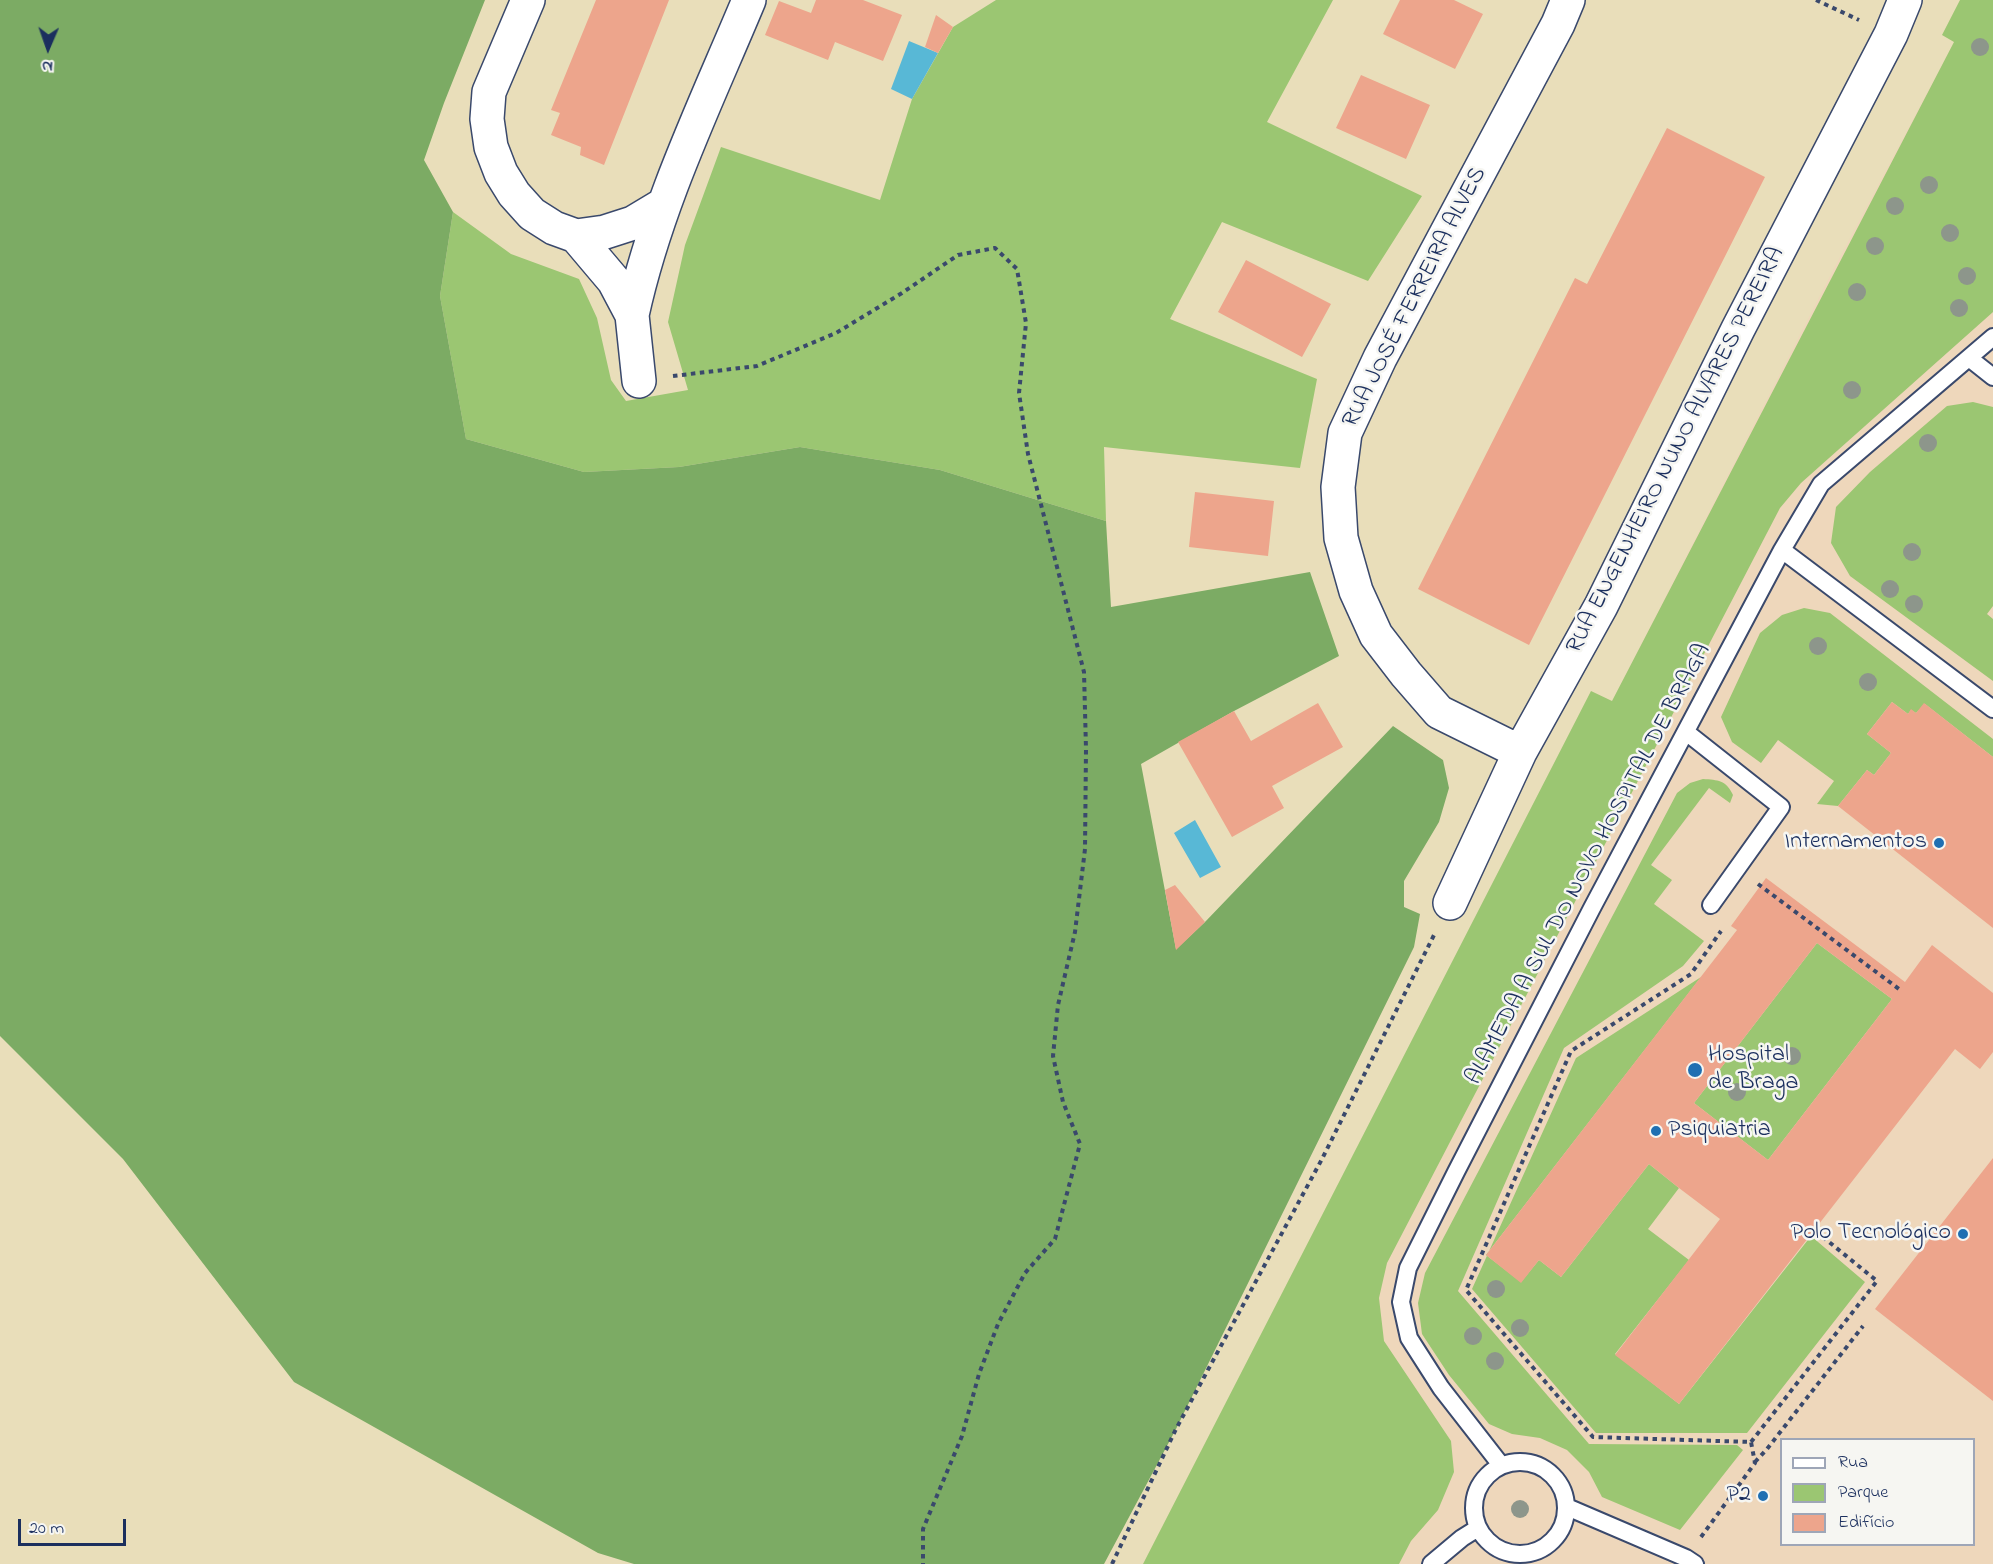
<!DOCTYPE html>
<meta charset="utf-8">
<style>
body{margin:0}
#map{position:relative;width:1993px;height:1564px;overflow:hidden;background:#e9deba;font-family:"Indie Flower",sans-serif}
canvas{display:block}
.legend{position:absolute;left:1780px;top:1438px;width:195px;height:108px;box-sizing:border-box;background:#f6f6f2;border:2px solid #9ea6b7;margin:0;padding:8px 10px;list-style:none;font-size:18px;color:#1b2f5e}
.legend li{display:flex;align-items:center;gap:12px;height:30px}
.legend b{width:30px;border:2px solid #9ea6b7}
.north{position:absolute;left:18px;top:18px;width:60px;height:60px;-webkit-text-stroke:4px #f6f6f2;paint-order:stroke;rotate:182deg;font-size:16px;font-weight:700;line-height:24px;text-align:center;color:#1b2f5e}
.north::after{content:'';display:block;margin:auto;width:21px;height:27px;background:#1b2f5e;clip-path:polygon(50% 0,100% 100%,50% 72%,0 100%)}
.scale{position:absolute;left:18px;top:1519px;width:108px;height:27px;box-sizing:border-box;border:3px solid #1b2f5e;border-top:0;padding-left:8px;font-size:18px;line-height:21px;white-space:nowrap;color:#1b2f5e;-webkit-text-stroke:4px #f6f6f2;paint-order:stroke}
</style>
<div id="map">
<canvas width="1993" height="1564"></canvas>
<ul class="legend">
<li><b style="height:8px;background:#fff"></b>Rua</li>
<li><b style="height:16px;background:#9bc672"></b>Parque</li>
<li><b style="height:16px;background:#eda58c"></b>Edifício</li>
</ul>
<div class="north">N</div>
<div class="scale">20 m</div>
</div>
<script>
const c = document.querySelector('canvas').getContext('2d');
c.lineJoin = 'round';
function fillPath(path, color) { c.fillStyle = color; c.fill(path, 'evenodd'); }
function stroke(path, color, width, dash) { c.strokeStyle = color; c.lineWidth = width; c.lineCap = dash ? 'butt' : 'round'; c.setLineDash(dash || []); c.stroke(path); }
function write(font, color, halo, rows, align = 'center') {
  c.font = font + ' "Indie Flower",sans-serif'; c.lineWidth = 5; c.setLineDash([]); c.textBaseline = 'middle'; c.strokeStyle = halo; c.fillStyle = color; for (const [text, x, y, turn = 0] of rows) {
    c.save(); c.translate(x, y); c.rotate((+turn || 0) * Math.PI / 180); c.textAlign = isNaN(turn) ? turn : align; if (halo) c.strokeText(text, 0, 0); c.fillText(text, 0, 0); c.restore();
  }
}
const built = new Path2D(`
 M1960,0H1993V1564H1143L1591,691L1612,701L1831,274L1954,42L1942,35ZM1782,1440H1974V1544H1782Z`);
const green = new Path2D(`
 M996,0H1333L1267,122L1422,196L1368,281L1222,222L1170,319L1317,379L1300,468L1104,447L1106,521L940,470L800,447L679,467L584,472L466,439L440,296L453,212L511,254L579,279L597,318L611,380L626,401L688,390L668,322L685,245L721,147L880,200L912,99L953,27Z
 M1960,0H1993V312L1801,483L1780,508L1387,1263L1379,1298L1384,1341L1451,1441L1454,1472L1438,1510L1411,1541L1399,1564H1143L1591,691L1612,701L1954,42L1942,35Z
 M1973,402L1993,407V606L1987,614L1993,619V681L1850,576L1831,543L1836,507L1870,472L1947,406Z
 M1804,608L1830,613L1993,739V757L1925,704L1916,713L1911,710L1908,714L1892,702L1867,734L1891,753L1874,775L1867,770L1838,806L1817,804L1834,781L1778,740L1761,763L1732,742L1721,717L1760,633L1782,615Z
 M1703,779C1718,780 1726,780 1733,795L1730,803L1709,788L1651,865L1672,880L1654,904L1704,941L1683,966L1564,1048L1458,1291L1589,1444L1737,1445L1743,1450L1680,1530L1602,1497L1589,1472L1567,1450L1540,1438L1512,1434L1489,1424L1449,1375L1422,1334L1418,1303L1425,1273L1677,793L1690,783Z
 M1817,943L1892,999L1768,1160L1694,1103Z
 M1701,977L1486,1255L1521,1282L1539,1260L1561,1277L1649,1164L1679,1188L1648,1229L1689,1260L1615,1354L1679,1404L1811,1236L1865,1282L1747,1433H1596L1472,1289L1576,1058Z`);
const forest = new Path2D(`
 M0,0H485L444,103L424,160L453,212L440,296L466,439L584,472L679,467L800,447L940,470L1106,521L1111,607L1310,572L1339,656L1234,711L1141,764L1176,949L1205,922L1393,726L1443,760L1449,788L1439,822L1404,881V907L1420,914L1414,947L1176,1429L1104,1564H634L598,1553L294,1382L123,1159L0,1036Z`);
const water = new Path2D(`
 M909,41L938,53L912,99L891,89Z
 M1195,820L1221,867L1200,878L1174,833Z`);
const building = new Path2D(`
 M596,0H669L604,165L580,155L581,147L551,135L560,113L551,110Z
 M816,0H863L902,15L883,61L835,42L828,60L765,35L779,1L811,13Z
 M1400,0H1454L1483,14L1455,69L1383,34Z
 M936,15L953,27L938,53L925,47Z
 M1361,75L1430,105L1406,159L1336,128Z
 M1667,128L1765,177L1529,645L1418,589L1575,278L1587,284Z
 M1246,260L1331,304L1302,357L1218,312Z
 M1195,492L1274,501L1268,556L1189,547Z
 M1892,702L1908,714L1911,709L1916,713L1924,703L1993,757V928L1838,806L1867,770L1874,775L1891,753L1867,734Z
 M1318,703L1343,747L1272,786L1284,808L1232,837L1178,742L1234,711L1251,741Z
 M1766,878L1905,982L1932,945L1993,993V1052L1980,1069L1955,1049L1679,1404L1615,1355L1720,1219L1679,1188L1649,1164L1561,1277L1539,1260L1521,1283L1486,1255L1737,930L1731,926ZM1817,943L1892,999L1768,1160L1694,1103Z
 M1175,885L1205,922L1176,950L1165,890Z
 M1993,1158V1401L1875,1309Z`);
const path = new Path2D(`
 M1816,0L1859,20
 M673,376L757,366L836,333L902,293L958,255L995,248L1017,269L1026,323L1019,393L1028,454L1084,672L1086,749L1085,849L1075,932L1058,1005L1053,1056L1063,1102L1080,1144L1055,1239L1025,1273L998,1324L979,1374L962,1436L923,1529V1564
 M1758,884L1899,989
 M1751,1442L1877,1281L1818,1233
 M1755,1462L1767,1449L1863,1326
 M1701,1537L1755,1463L1751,1442L1593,1437L1466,1290L1571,1051L1691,974L1721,931
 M1112,1564L1176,1429L1322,1159L1435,933`);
const service = new Path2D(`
 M1969,358L1993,377
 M1782,550L1993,709
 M1686,732L1781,807L1711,905
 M1474 1508a46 46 0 1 1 92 0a46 46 0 1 1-92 0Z
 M1501,1465L1441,1388L1409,1338L1401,1302L1408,1268L1456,1172L1592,908L1782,550L1821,484L1993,337
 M1567,1507L1686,1558L1695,1564
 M1431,1564L1462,1538L1478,1528`);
const minor = new Path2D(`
 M528,0L489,92L487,119L491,147L501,173L514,194L532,214L554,228L576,236L605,232L633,223L663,205
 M576,236L614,281L632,315L639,381
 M632,315C656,205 706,103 749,0
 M1520,752L1439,712L1406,674L1376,635L1356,591L1341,538L1338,487L1345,433L1380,358L1558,24L1568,0
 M1450,903L1520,752L1601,606L1738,329L1891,34L1905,0`);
const trees = [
 [1980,47],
 [1929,185],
 [1895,206],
 [1950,233],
 [1875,246],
 [1967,276],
 [1857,292],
 [1959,308],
 [1852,390],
 [1928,443],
 [1912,552],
 [1890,589],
 [1914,604],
 [1818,646],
 [1868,682],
 [1792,1056],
 [1737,1092],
 [1496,1289],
 [1520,1328],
 [1473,1336],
 [1495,1361],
 [1520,1509]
];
const markers = [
 [1939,843,6,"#1f6fb2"],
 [1695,1070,8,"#1f6fb2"],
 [1656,1131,6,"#1f6fb2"],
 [1963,1234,6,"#1f6fb2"],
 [1763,1496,6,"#1f6fb2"]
];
const streetNames = [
 ["RUA JOSÉ FERREIRA ALVES",1416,298,-63],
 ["RUA ENGENHEIRO NUNO ALVARES PEREIRA",1677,451,-63],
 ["ALAMEDA A SUL DO NOVO HOSPITAL DE BRAGA",1590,865,-62]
];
const poiNames = [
 ["Internamentos",1927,843],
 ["Hospital",1708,1056,"left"],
 ["de Braga",1708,1084,"left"],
 ["Psiquiatria",1668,1131,"left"],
 ["Polo Tecnológico",1951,1234],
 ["P2",1751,1496]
];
fillPath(built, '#eed7bb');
fillPath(green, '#9bc672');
fillPath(forest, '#7cab64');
fillPath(water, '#58b8d6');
fillPath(building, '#eda58c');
stroke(service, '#3a496c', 20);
stroke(minor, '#3a496c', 36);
stroke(path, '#3a496c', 4, [4.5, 4.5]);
stroke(service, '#fff', 16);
stroke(minor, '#fff', 33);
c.fillStyle = '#8d968b';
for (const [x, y] of trees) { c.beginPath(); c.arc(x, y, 9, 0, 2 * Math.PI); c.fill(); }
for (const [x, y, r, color] of markers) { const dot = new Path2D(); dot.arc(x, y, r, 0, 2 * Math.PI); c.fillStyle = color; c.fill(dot); stroke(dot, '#f6f6f2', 2); }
write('24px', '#1b2f5e', '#f6f6f2', streetNames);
write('24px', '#1b2f5e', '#f6f6f2', poiNames, 'right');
</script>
